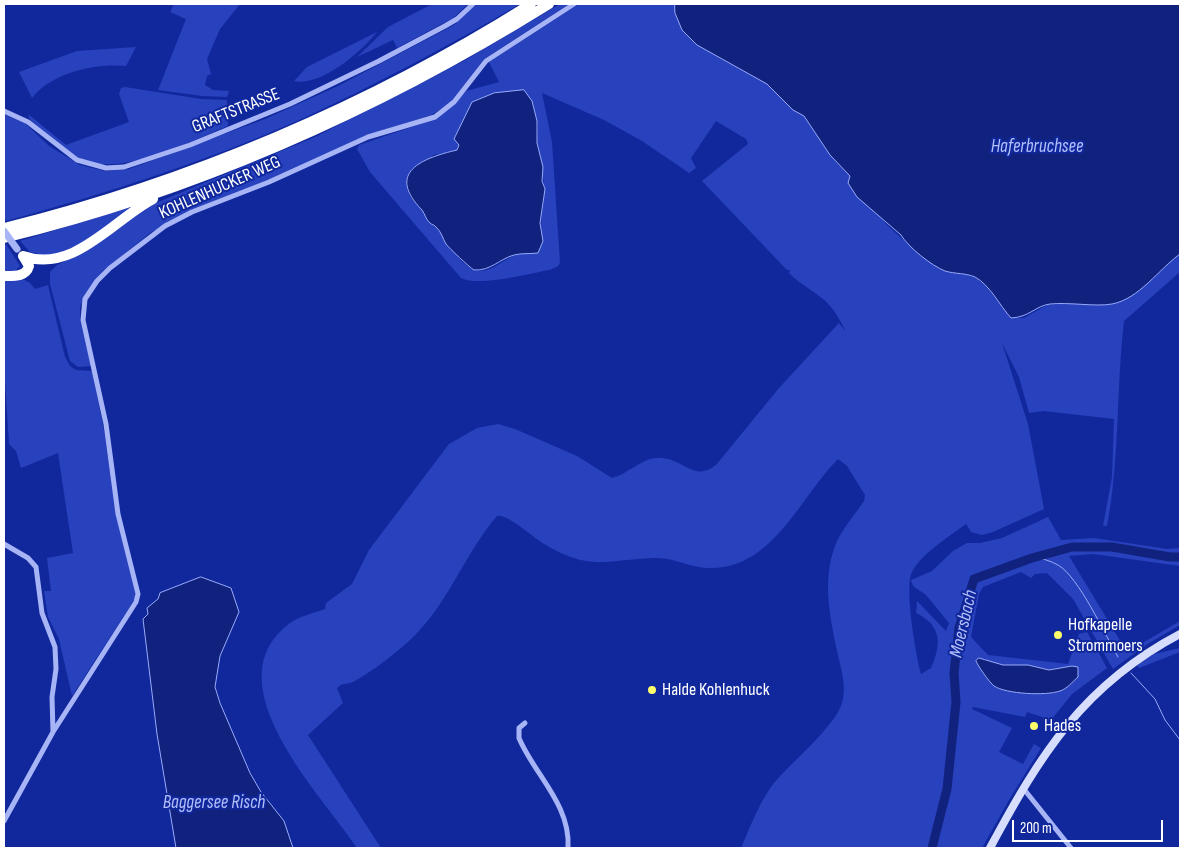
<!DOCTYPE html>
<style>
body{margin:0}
#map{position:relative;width:1184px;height:852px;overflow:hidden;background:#11289d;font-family:"Sofia Sans Condensed",sans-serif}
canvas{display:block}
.frame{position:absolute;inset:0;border:5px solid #fff;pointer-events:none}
.scale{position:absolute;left:1012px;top:820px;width:151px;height:22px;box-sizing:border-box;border:2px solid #fff;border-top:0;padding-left:6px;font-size:15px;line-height:18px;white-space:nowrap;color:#fff;-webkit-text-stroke:4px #11289d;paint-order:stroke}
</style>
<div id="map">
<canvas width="1184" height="852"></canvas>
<div class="frame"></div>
<div class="scale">200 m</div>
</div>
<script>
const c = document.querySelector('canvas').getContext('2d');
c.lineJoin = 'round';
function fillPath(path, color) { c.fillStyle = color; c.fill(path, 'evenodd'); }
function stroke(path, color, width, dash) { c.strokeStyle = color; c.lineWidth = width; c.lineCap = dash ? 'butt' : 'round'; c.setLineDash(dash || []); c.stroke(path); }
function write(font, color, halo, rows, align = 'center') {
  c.font = font + ' "Sofia Sans Condensed",sans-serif'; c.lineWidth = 4; c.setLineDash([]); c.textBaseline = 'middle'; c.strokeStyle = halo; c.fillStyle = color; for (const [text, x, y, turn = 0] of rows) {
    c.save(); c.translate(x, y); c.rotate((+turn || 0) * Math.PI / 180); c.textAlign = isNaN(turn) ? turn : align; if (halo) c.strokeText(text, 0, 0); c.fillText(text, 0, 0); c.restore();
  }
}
const green = new Path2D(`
 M174,4H240L220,29L207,59L211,74L207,76L205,85L213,90L229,91L227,97L202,96L158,90L186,19L170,12Z
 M432,4H468L453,18L397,48L393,40L357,57L388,27Z
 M476,4H520C450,45 379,83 306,117C209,161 107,193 6,221L4,219V114L26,124L49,146L80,165L105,171L129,169L265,119L338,86L454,25Z
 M560,4H569L484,59L451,102L432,115L368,135L268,180L194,209L150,233L103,271L85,295L80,307V319L91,366L78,367L70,361L50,284V272L57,265L75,256L151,205L315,137L462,62Z
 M579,4H675V13L697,45L767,84L793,110L804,116L830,155L850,176L849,180L887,225L922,257L976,278L985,285L1011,318H1024L1047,305L1073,303L1140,289L1166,264L1180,254V272L1124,321C1116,389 1120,458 1107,526H1103L1112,477L1114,419L1044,411L1029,413L1019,377L1002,343L1028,424L1044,509L993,532L982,535L971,532L966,524C950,536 921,554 912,572C904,587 916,656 921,674L931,668C941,645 943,626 916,613L917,601L946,631L949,623L926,595L913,586L911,580L932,571L953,551L967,543H980L1002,538L1048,517L1061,540L1094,538L1167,549L1180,548V566L1093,554L1069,556L1127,652L1180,621V625L1146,645L1113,669L1073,599L1047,573L1035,574L1031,578L1021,572L983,587L979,594L971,637L988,655L1068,664L1079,634L1087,632L1107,668L1072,694L1051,720L1027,712L1025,717L973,707L972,709L1012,728L999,752L1023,764L1034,744L1041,748L1009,800L982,848H741C750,827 758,806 771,787C788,764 834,729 842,703C847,687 841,668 837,651C830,617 822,580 835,546C841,530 854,516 864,501L865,495L847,466L838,459C800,497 773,569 710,568C691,568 673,557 654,558C604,560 589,572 541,542C532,536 506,513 497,516C466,552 450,599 417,633C402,649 373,671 353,682C346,685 342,682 337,688L343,703L308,735L381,848H357C321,794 210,682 290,623C300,616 314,613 325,609L326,603L352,584L369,550L449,444L477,428L498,424L515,429L577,456L612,478C629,474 643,456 662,458C685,460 694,482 716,465L779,388L839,323L846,332C840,320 834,308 823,299C812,290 800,284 789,273L790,270H787L702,181L748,144L746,139L716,121L691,158L696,168L689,173L642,141L604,120L542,93L552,142L560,263L557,267L549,270C527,274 479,287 461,278L370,172L357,149L359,145L435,119L453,106L466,91L499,82L489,62ZM508,91C516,98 531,108 536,118C540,126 537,136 537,144C539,160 544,175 544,190C545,204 539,218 542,232L530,254C505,252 499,271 480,271C462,270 447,241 438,229C435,226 431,224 429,222C426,219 425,215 423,211C416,202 408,199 407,186L433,155L457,151L472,102L491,94ZM984,658L991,663L1003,665H1028L1049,670L1072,666C1071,671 1072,681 1069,685C1060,699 1007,694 995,686C986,680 985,668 984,658Z
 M377,32C361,52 321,87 294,81L307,67Z
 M136,47L126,66C95,63 51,73 32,98L19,72L77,51Z
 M125,87L201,99L227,100L228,126C185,143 115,182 71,155C57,145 43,131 30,120L28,114L66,145L129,122L119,94L121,88Z
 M139,204L90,240L49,257L30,252L20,241Z
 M6,244L20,266L15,271L4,272V245Z
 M21,278L30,283L35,289L48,285L65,357L70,366L76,370L92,371L104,430L116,515L136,597L72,696L59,639L48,617L44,591H51L47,558L73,553L58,453L21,468L16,451L9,444L4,365V279Z
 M1180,648V652L1139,668L1136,664L1154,654Z`);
const water = new Path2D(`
 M675,4H1180V254C1159,269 1139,299 1112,304C1095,307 1070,302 1050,304C1035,306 1030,317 1011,318C1000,306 990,285 975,277C966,273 955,274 945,271C932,266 908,247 901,235L857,197L848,183L850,176L830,155L804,116L793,110L767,84L697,45L682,30L675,13Z
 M524,90L532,101L537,121V143L543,167L542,181L545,189L540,223L543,241L538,253C530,254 522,253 514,255C499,259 491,271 474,270C469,267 449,248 446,244C443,239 441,231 436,227C435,225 432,225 430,223C426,220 425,214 422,210C385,172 423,158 457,150L459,145L454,139L472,102L494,93Z
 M201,577L231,588L239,612L220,656L215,687L220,703L250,773L261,792L284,821L293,848H176L157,734L143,619L148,614L147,608L158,599L160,593Z
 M979,658L1003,665H1028L1049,670L1072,666L1078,667V677C1072,682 1067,689 1060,691C1046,696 1006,694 994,686C990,683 977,665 976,661Z`);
const stream = new Path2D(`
 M1036,557C1043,559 1051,561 1058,565C1079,577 1105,635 1118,657
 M1131,673L1155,699L1165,720L1180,740`);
const river = new Path2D(`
 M932,848L947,789L956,702L954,673L959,628L974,579L1032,558L1072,547H1112L1170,557H1180`);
const minor = new Path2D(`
 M4,111L28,122L77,160L106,168L124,167L190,145L290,104L379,61L445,26L457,19L473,4
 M4,544L28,558L36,567L42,613L55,647L56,669L52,697L53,732L4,821
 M525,723L519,728V738C534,774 571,805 568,848
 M53,732L136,602L138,594L118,514L106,424L83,320L85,299L97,281L110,268L165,226L192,212L269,182L368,137L435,117L454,102L486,61L574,4
 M1023,788L1071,848`);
const secondary = new Path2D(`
 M990,848C1040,755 1083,685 1180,634`);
const motorway = new Path2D(`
 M4,228C189,182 369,106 531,4
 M4,238C197,191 380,109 549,4
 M23,256C73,274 113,220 153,199
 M4,276C14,276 26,277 29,266L23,256`);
const tertiaryBridge = new Path2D(`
 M4,231L17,249`);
const markers = [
 [1058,635,5,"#fffd6a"],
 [652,690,5,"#fffd6a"],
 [1034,726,5,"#fffd6a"]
];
const streetNames = [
 ["GRAFTSTRASSE",236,111,-22],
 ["KOHLENHUCKER WEG",220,188,-24]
];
const poiNames = [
 ["Hofkapelle",1068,625],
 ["Strommoers",1068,646],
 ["Halde Kohlenhuck",662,690],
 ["Hades",1044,726]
];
const waterNames = [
 ["Haferbruchsee",1037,147],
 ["Moersbach",964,624,-77],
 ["Baggersee Risch",214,803]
];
fillPath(green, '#2841bd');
fillPath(water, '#11227e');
stroke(water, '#99abf8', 1);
stroke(stream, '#99abf8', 1);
stroke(river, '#11227e', 9);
stroke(minor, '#a7b4f5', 5);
stroke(secondary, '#d7ddfd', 8);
stroke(motorway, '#fff', 10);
stroke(tertiaryBridge, '#a7b4f5', 7);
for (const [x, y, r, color] of markers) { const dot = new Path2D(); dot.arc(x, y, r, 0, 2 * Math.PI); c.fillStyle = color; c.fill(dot); stroke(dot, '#11289d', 2); }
write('18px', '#fff', '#11289d', streetNames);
write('18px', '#fff', '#11289d', poiNames, 'left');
write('italic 19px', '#b4c0fb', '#11289d', waterNames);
</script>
